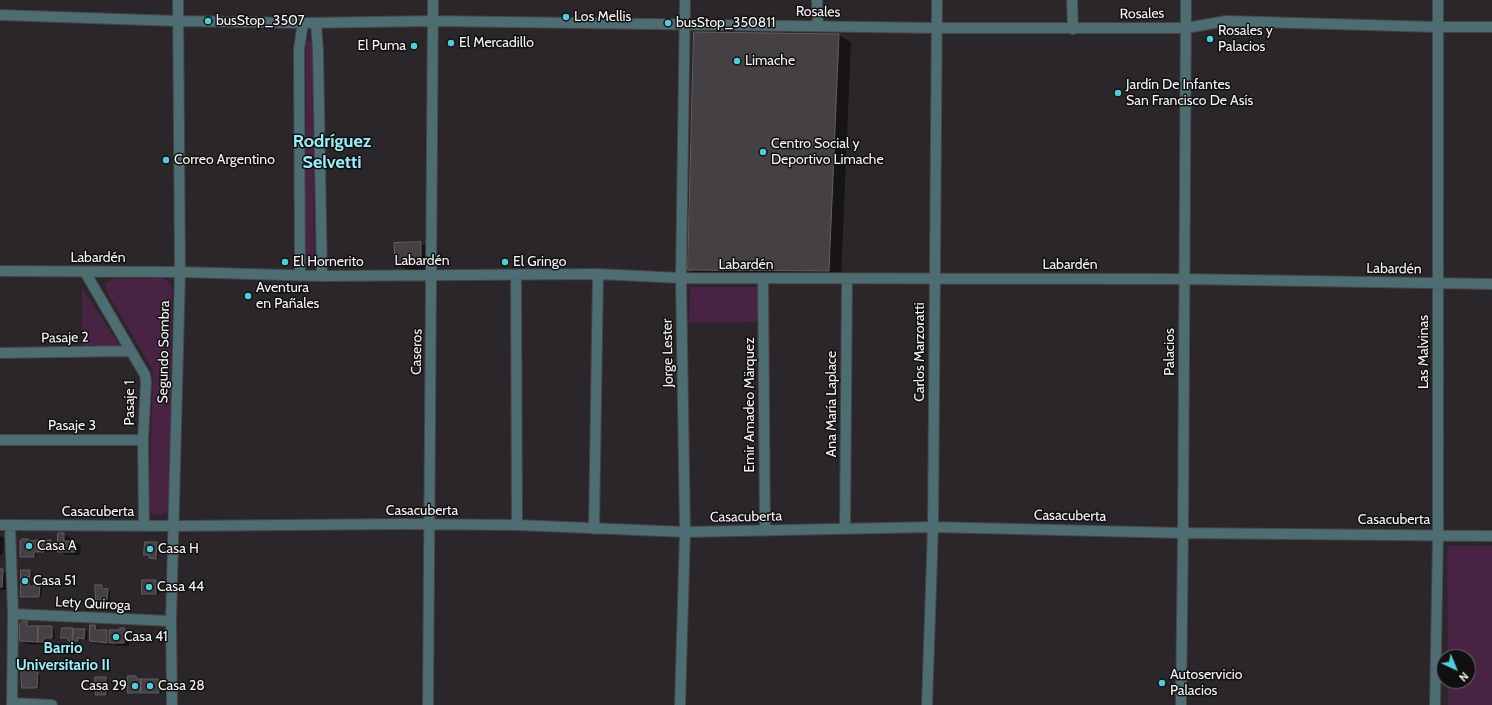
<!DOCTYPE html>
<meta charset="utf-8">
<style>
body{margin:0}
#map{position:relative;width:1492px;height:705px;overflow:hidden;background:#2a2629;font-family:Cabin,sans-serif}
canvas{display:block}
.north{position:absolute;left:1436px;top:649px;width:40px;height:40px;box-sizing:border-box;background:#111011;border:1px solid #6d6b6c;border-radius:50%;rotate:136deg;font-size:11px;font-weight:700;line-height:16px;text-align:center;color:#f6f4f5}
.north::after{content:'';display:block;margin:auto;width:14px;height:18px;background:#53cbdb;clip-path:polygon(50% 0,100% 100%,50% 72%,0 100%)}
</style>
<div id="map">
<canvas width="1492" height="705"></canvas>
<div class="north">N</div>
</div>
<script>
const c = document.querySelector('canvas').getContext('2d');
c.lineJoin = 'round';
function fillPath(path, color) { c.fillStyle = color; c.fill(path, 'evenodd'); }
function stroke(path, color, width, dash) { c.strokeStyle = color; c.lineWidth = width; c.lineCap = dash ? 'butt' : 'round'; c.setLineDash(dash || []); c.stroke(path); }
function write(font, color, halo, rows, align = 'center') {
  c.font = font + ' Cabin,sans-serif'; c.lineWidth = 3; c.setLineDash([]); c.textBaseline = 'middle'; c.strokeStyle = halo; c.fillStyle = color; for (const [text, x, y, turn = 0] of rows) {
    c.save(); c.translate(x, y); c.rotate((+turn || 0) * Math.PI / 180); c.textAlign = isNaN(turn) ? turn : align; if (halo) c.strokeText(text, 0, 0); c.fillText(text, 0, 0); c.restore();
  }
}
const green = new Path2D(`
 M306,41H313L314,260H306Z
 M163,278L169,282L172,287L169,510L166,514L152,515L149,507L153,370L108,294L105,284L111,279Z
 M690,287H763V322L689,323Z
 M82,288L120,346H82Z
 M1447,546H1492V705H1448V681H1468V657H1448Z`);
const shadow = new Path2D(`
 M838,35L851,42L841,278L701,277L689,270Z
 M421,243L433,251V270H408L396,263Z
 M64,534L70,538V542H75L81,546L80,555H65L59,551Z
 M0,536L4,538L3,555H0Z
 M28,540L41,543L51,541L53,543V550H47V553L41,551V553H37L36,557L24,558L21,556Z
 M156,543L159,544L158,559H153L150,558V556L145,554Z
 M0,570L8,574V590H0Z
 M22,571H30L33,572L32,577H28V580L31,581L32,588L40,585L42,586L41,598H25L22,597Z
 M143,581H156L159,583V594L145,595L143,593Z
 M96,586H102L105,587V589L110,591V601H99L96,600Z
 M27,622L33,627H52L54,629L55,639H46V643H43V645L27,644L21,641Z
 M95,626L101,630V631H107L110,633L124,629L130,633L129,646H116L112,644V645L97,644L91,641Z
 M72,629L74,631L85,630L88,631L87,640L81,639L80,642L75,641L72,642L69,639L62,637Z
 M29,667L31,669L32,673L40,675L39,689L25,688L23,687Z
 M136,677L139,680H158L161,681V694H132L129,692Z
 M105,678L108,679V696H99L97,694Z`);
const building = new Path2D(`
 M694,32L839,34L829,271L688,270Z
 M421,242V264H395L394,243Z
 M58,533H64V541H75V552H58Z
 M22,539H28L29,541L39,540L38,552H34V557H20V541Z
 M40,540H51V550L45,549L44,552H39Z
 M145,542H157L156,559L149,558V555H144Z
 M0,569H3L2,587H0Z
 M21,570H30V577L25,576V579H29L30,587L34,586V584H40L39,597H21Z
 M142,580H156V594H142Z
 M95,585H102V588L108,589L107,600H96Z
 M23,621H27L28,626H38V642L20,641L19,625Z
 M90,625H95L96,630H107V643L90,641Z
 M38,626H52V638H44V642H38Z
 M62,628H73L72,641H68V638H61Z
 M120,628H125L124,643H109V630H120Z
 M74,629H85L84,639L78,638V641H73Z
 M21,666H29V671L38,672L37,688H22Z
 M128,676H136L137,679H141V693H128Z
 M95,677H106V695H96Z
 M141,679H158L159,693H141Z`);
const minor = new Path2D(`
 M817,0L818,26
 M1072,0L1073,29
 M0,15L177,21L303,23L434,21L937,28H1186L1226,21L1437,27H1492
 M316,23L318,51L322,276
 M0,271L180,272L322,276L598,274L681,278L1184,279L1492,284
 M85,272L145,375L146,382L143,440L144,526
 M516,275L517,525
 M300,276L299,49L303,23
 M763,279L765,531
 M0,353L131,351
 M0,440H143
 M0,525L174,526L403,524L517,525L685,532L933,527L1183,533L1492,536
 M10,525L13,614L12,705
 M594,529L598,274
 M845,529L847,279
 M13,614L171,621
 M12,703L52,705
 M172,705L171,621L180,272L178,0
 M428,705L433,0
 M680,705L685,532L681,278L685,0
 M927,705L933,527L937,0
 M1181,705L1183,533L1186,0
 M1435,705L1438,535V0`);
const markers = [
 [566,17,4,"#53cbdb"],
 [208,21,4,"#53cbdb"],
 [668,23,4,"#53cbdb"],
 [1210,39,4,"#53cbdb"],
 [451,43,4,"#53cbdb"],
 [414,46,4,"#53cbdb"],
 [737,61,4,"#53cbdb"],
 [1118,93,4,"#53cbdb"],
 [763,152,4,"#53cbdb"],
 [166,160,4,"#53cbdb"],
 [285,262,4,"#53cbdb"],
 [505,262,4,"#53cbdb"],
 [248,296,4,"#53cbdb"],
 [29,546,4,"#53cbdb"],
 [150,549,4,"#53cbdb"],
 [25,581,4,"#53cbdb"],
 [149,587,4,"#53cbdb"],
 [116,637,4,"#53cbdb"],
 [1162,683,4,"#53cbdb"],
 [135,686,4,"#53cbdb"],
 [150,686,4,"#53cbdb"]
];
const streetNames = [
 ["Rosales",818,12,1],
 ["Rosales",1142,14,-1],
 ["Labardén",98,258],
 ["Labardén",422,261],
 ["Labardén",746,265],
 ["Labardén",1070,265],
 ["Labardén",1394,269,1],
 ["Pasaje 2",65,338,-1],
 ["Segundo Sombra",164,352,-89],
 ["Caseros",417,352,-89],
 ["Carlos Marzoratti",920,352,-90],
 ["Palacios",1170,352,-90],
 ["Las Malvinas",1424,352,-90],
 ["Jorge Lester",668,353,-91],
 ["Pasaje 1",130,403,-90],
 ["Ana María Laplace",832,404,-90],
 ["Emir Amadeo Märquez",750,405,-90],
 ["Pasaje 3",72,426],
 ["Casacuberta",422,511],
 ["Casacuberta",98,512],
 ["Casacuberta",1070,516,1],
 ["Casacuberta",746,517,-1],
 ["Casacuberta",1394,520],
 ["Lety Quiroga",93,604,3]
];
const poiNames = [
 ["Los Mellis",574,17],
 ["busStop_3507",216,21],
 ["busStop_350811",676,23],
 ["Rosales y",1218,31],
 ["Palacios",1218,47],
 ["El Mercadillo",459,43],
 ["El Puma",406,46,"right"],
 ["Limache",745,61],
 ["Jardín De Infantes",1126,85],
 ["San Francisco De Asís",1126,101],
 ["Centro Social y",771,144],
 ["Deportivo Limache",771,160],
 ["Correo Argentino",174,160],
 ["El Hornerito",293,262],
 ["El Gringo",513,262],
 ["Aventura",256,288],
 ["en Pañales",256,304],
 ["Casa A",37,546],
 ["Casa H",158,549],
 ["Casa 51",33,581],
 ["Casa 44",157,587],
 ["Casa 41",124,637],
 ["Autoservicio",1170,675],
 ["Palacios",1170,691],
 ["Casa 29",127,686,"right"],
 ["Casa 28",158,686]
];
const neighbourhoodNames = [
 ["Barrio",63,649],
 ["Universitario II",63,666]
];
const districtNames = [
 ["Rodríguez",332,142],
 ["Selvetti",332,163]
];
fillPath(green, '#482343');
fillPath(shadow, '#0007');
fillPath(building, '#444043');
stroke(building, '#635f63', 1);
stroke(minor, '#474346', 12);
stroke(minor, '#4e6d72', 10);
for (const [x, y, r, color] of markers) { const dot = new Path2D(); dot.arc(x, y, r, 0, 2 * Math.PI); c.fillStyle = color; c.fill(dot); stroke(dot, '#111011', 1.5); }
write('14px', '#f6f4f5', '#111011', streetNames);
write('14px', '#f6f4f5', '#111011', poiNames, 'left');
write('bold 15px', '#9dedf9', '#111011', neighbourhoodNames);
write('bold 18px', '#9dedf9', '#111011', districtNames);
</script>
